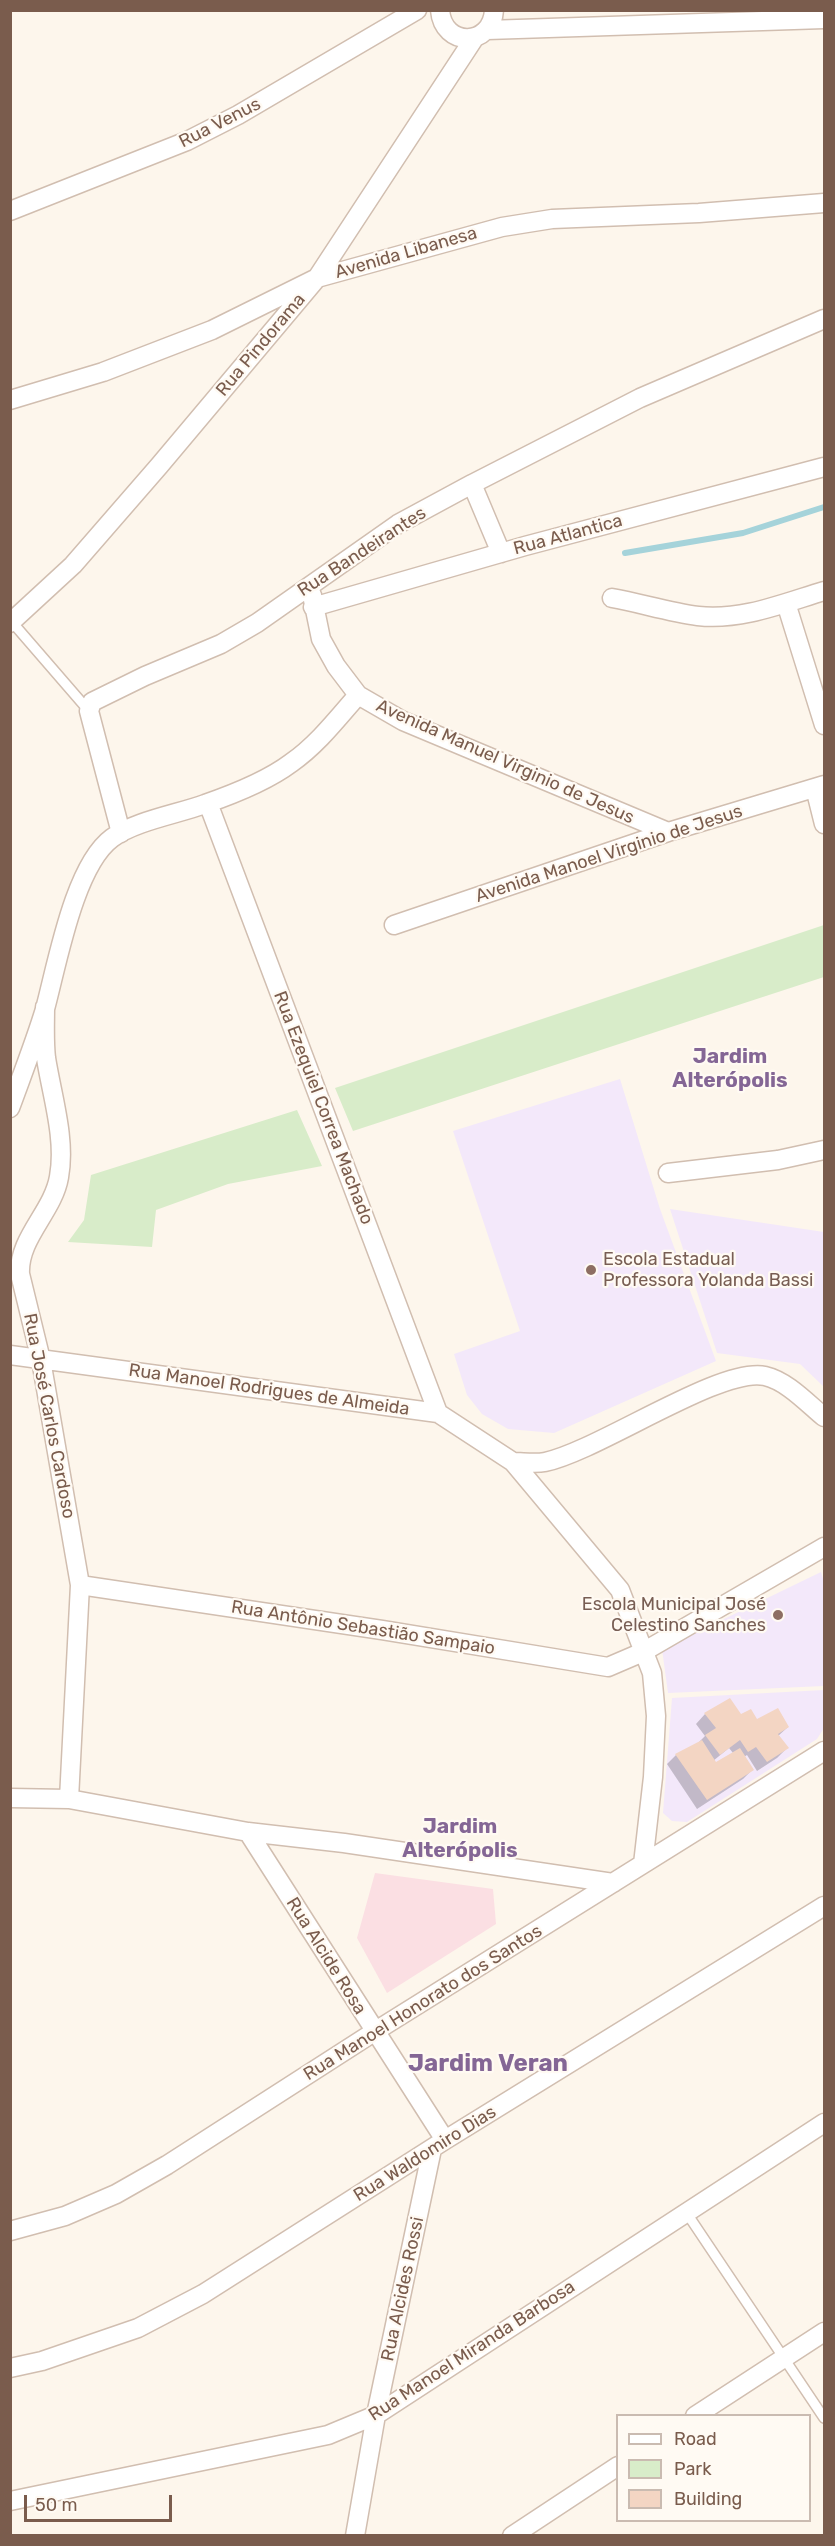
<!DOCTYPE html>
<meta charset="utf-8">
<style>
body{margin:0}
#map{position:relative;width:835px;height:2546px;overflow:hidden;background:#fdf6ec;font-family:Rubik,sans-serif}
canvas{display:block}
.frame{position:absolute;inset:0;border:12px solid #7a5c4d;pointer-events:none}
.legend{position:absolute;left:616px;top:2414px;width:195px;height:108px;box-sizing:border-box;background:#fffaf3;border:2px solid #cabbb1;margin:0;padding:8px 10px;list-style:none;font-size:18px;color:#7a5c4d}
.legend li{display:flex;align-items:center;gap:12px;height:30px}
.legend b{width:30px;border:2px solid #cabbb1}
.scale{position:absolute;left:24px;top:2495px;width:148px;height:27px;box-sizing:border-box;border:3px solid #7a5c4d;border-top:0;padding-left:8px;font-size:18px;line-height:21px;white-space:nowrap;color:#7a5c4d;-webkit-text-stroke:4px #fffaf3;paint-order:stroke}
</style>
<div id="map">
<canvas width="835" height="2546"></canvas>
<div class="frame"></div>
<ul class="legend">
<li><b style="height:8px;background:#fff"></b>Road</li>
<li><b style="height:16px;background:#d8ecc9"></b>Park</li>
<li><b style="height:16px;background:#f3d5c3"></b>Building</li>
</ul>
<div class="scale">50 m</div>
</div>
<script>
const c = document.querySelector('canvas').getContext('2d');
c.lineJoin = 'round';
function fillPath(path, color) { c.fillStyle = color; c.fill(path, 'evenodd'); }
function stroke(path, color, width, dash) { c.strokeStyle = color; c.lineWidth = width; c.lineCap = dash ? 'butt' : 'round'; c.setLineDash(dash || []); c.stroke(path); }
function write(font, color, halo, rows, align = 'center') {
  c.font = font + ' Rubik,sans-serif'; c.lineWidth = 4.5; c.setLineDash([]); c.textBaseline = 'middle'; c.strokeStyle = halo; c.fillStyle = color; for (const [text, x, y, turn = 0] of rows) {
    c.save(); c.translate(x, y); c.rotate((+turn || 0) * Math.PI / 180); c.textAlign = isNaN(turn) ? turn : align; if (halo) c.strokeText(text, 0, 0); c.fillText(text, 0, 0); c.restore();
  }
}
const education = new Path2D(`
 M620,1079L660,1209L716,1361L554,1433L508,1429L482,1414L467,1395L454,1354L520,1331L453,1131Z
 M670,1209L824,1232V1387L800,1364L717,1353Z
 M821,1572L824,1582V1686L668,1693L662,1649Z
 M824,1690V1728L817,1739L687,1822L672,1821L663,1813L672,1698Z`);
const medical = new Path2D(`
 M375,1873L493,1889L496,1924L387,1993L357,1938Z`);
const green = new Path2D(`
 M824,925V977L353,1131L335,1088Z
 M297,1110L322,1166L228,1184L156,1210L152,1247L68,1242L84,1220L91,1175Z`);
const shadow = new Path2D(`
 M705,1714L740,1716L788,1727L778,1736L787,1748L777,1758L757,1771L747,1755L744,1757L752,1770L743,1779L697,1809L667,1764L676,1755L698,1743L705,1736L696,1724ZM729,1748L733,1753L715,1764L713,1761Z`);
const stream = new Path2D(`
 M625,553L743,533L824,507`);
const building = new Path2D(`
 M730,1698L741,1714L751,1709L757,1719L778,1708L789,1727L778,1734L789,1748L767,1762L756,1747L748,1752L740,1740L720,1755L705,1735L716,1728L704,1713Z
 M702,1740L716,1762L740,1748L754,1770L707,1800L675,1754Z`);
const lane = new Path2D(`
 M12,622L89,711
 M686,2212L824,2418`);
const street = new Path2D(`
 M440,10C443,48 492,47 494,10
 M487,30L824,19
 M10,211L187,141L238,115L417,10
 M10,400L103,372L212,330L317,278L502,227L552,219L699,213L824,203
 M472,484L501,553
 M312,595L321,639L336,666L358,695L403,721L668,832
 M612,598C640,603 669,612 698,616C741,621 784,603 824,591
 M786,603L824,725
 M313,607L525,546L824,467
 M10,623L73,565L159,466L317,278L475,37
 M815,788L824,824
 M208,803L438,1413
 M121,833L89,711L92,702L145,676L221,644L257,623L398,524L472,484L640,398L824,319
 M394,925L668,832L824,785
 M45,1007C45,1024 44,1041 46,1058C52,1096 66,1139 59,1177C53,1212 18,1238 20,1274L41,1360L80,1585L69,1799
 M10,1108C22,1075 35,1042 45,1009C57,965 74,866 112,838C135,821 178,814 205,804C234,794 267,781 291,763C317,745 337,719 358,695
 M668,1173L778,1160L824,1150
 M10,1355L438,1413L513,1462L620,1590L652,1673L656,1716L653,1777L643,1864
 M513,1462C523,1462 535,1464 545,1462C598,1451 721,1366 765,1376C787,1381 807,1403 824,1417
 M80,1585L382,1630L608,1667L643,1652L824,1547
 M10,1798L69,1799L248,1832L344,1843L613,1883
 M248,1832L445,2140
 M10,2231L65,2216L116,2194L167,2165L374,2032L824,1751
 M10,2368L42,2361L138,2328L203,2294L445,2140L824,1906
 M695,2416L824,2332
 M10,2501L328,2435L376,2415L824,2123
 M355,2536L376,2415L432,2149
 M512,2536L618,2466`);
const markers = [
 [591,1270,6,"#8d6e63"],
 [778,1615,6,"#8d6e63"]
];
const streetNames = [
 ["Rua Venus",220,123,-27],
 ["Avenida Libanesa",406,253,-16],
 ["Rua Pindorama",261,345,-50],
 ["Rua Atlantica",568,535,-15],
 ["Rua Bandeirantes",362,552,-33],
 ["Avenida Manuel Virginio de Jesus",505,762,24],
 ["Avenida Manoel Virginio de Jesus",609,854,-18],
 ["Rua Ezequiel Correa Machado",323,1108,69],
 ["Rua Manoel Rodrigues de Almeida",269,1390,8],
 ["Rua José Carlos Cardoso",49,1416,79],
 ["Rua Antônio Sebastião Sampaio",363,1628,9],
 ["Rua Alcide Rosa",326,1956,58],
 ["Rua Manoel Honorato dos Santos",423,2003,-32],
 ["Rua Waldomiro Dias",425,2154,-32],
 ["Rua Alcides Rossi",403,2289,-78],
 ["Rua Manoel Miranda Barbosa",472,2351,-33]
];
const educationNames = [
 ["Escola Estadual",603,1260],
 ["Professora Yolanda Bassi",603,1281],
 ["Escola Municipal José",766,1605,"right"],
 ["Celestino Sanches",766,1626,"right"]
];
const quarterNames = [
 ["Jardim",730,1057],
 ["Alterópolis",730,1081],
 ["Jardim",460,1827],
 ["Alterópolis",460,1851]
];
const districtNames = [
 ["Jardim Veran",488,2064]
];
fillPath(education, '#f3e8fa');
fillPath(medical, '#fbdfe3');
fillPath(green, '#d8ecc9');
fillPath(shadow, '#0003');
stroke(stream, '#a5d3da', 6);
fillPath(building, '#f3d5c3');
stroke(lane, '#d1beb0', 12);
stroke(street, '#d1beb0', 21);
stroke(lane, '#fff', 9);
stroke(street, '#fff', 18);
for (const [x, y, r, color] of markers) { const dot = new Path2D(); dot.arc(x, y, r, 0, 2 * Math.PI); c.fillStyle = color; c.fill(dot); stroke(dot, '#fffaf3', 2); }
write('18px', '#7a5c4d', '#fffaf3', streetNames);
write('18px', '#785e54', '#fffaf3', educationNames, 'left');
write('bold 21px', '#846695', '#fffaf3', quarterNames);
write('bold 24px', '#846695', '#fffaf3', districtNames);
</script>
